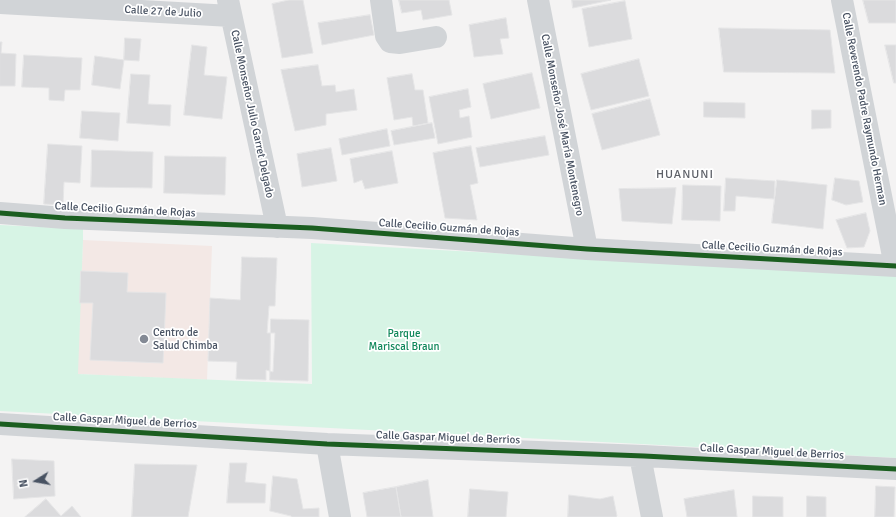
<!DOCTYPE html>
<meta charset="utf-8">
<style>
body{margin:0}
#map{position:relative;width:896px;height:517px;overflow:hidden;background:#f4f3f3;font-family:Signika,sans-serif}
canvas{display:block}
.north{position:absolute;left:16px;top:461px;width:40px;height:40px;-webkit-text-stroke:3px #fff;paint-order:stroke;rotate:259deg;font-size:11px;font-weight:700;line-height:16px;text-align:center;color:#485262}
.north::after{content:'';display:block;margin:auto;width:14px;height:18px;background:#485262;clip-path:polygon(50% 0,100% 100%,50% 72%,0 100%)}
</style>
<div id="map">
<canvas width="896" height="517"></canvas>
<div class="north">N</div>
</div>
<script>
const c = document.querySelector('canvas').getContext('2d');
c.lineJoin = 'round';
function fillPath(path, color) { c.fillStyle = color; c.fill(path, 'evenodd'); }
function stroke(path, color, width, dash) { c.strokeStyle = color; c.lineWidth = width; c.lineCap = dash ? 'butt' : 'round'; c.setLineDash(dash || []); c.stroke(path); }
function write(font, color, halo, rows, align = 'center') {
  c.font = font + ' Signika,sans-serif'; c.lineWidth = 3.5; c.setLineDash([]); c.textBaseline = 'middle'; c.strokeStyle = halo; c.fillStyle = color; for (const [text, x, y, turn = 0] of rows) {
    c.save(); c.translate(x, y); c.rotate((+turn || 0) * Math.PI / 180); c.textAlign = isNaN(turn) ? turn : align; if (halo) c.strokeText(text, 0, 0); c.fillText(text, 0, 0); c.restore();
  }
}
const medical = new Path2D(`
 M83,240L212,246L207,380L77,374Z`);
const green = new Path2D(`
 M0,225L83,229V240L78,374L312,384L311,243L896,275V458L641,444L0,411Z`);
const building = new Path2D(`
 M289,0H303L313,53L282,58L272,4Z
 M399,0H449L452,15L423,20L421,10L402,13Z
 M572,0H611L573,8Z
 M863,0H896V23H869Z
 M625,1L632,39L589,47L582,9Z
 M370,15L374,35L322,45L318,23Z
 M506,18L509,38L500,39L503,54L474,57L469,25Z
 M719,28L830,30L835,73L724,72Z
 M125,38L141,39L139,61L124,60Z
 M0,42H2L1,53L16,54L15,86H0Z
 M192,45L207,47L204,75L227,77L222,119L184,115Z
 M885,45H896V83H894Z
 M24,55L82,58L80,90H65L64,101L49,100V88L22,87Z
 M95,56L124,60L120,89L92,85Z
 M639,59L649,96L591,110L581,74Z
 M318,65L322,86L335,85L336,92L354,89L357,110L326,114V125L295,131L281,70Z
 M532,73L540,108L491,119L483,84Z
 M131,74L150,75L148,104L171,105L170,126L127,123Z
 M412,74L415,90H423L428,123L413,126L412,117L394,120L387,78Z
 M468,89L471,107L459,110L460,118L469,116L472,137L438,144L429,97Z
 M650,99L660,135L602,150L592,114Z
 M704,102L745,103V118L704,117Z
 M812,110H831V128L812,129Z
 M82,111L120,113L118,141L80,138Z
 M432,123L435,138L394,145L391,131Z
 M387,129L390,146L342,155L339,139Z
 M545,136L549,155L480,167L476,148Z
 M48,144L82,146L80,183L64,182L63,205L44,204Z
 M471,146L478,183L470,185L477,220L445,218L433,153Z
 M331,148L337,181L302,187L297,154Z
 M92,150L153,152L152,188L91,187Z
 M392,151L398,183L365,189L362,180L354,183L350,159Z
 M165,156L226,157L225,195L164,193Z
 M726,178L775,181L774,199L736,196L735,211H724Z
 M835,178L859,181L863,202L846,205L832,200Z
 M777,180L827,185L823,229L772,223Z
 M683,185L721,186L720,221L682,220Z
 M676,188L672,224L622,221L619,189Z
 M866,213L870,231L864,247L847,248L836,220Z
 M242,257L277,258L275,306H269L267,333H275L273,372L266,370V380L236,379L237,362L208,361L210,298L240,300Z
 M81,271L128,273L127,292L166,293L163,363L90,360L93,303H80Z
 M271,319L309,320L308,381L270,380Z
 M12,459L54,461L55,496L14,499Z
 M230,463H247L245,482L266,484L265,503H227Z
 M135,464L197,465L188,517H132Z
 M273,476L297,479L303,509L319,508V517H292L291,516L270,511Z
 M428,480L433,517H401L396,487Z
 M876,486L895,487L894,517H875Z
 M396,487L401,517H367L363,493Z
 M470,489L508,492L506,517H468Z
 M734,490L737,517H687L684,499Z
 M569,495L600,499L613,496L617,516L616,517H568Z
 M753,496L783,497V517H753Z
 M807,496L826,497V517H807Z
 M46,499L61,516L72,506L81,517H25Z`);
const minor = new Path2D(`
 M228,0L277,227
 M381,0L386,36L390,42L400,43L436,37
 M538,0L587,249
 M842,0L895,266
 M0,3L231,16
 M0,213L65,218L312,228L587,249L896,266
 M0,424L327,444L644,456L896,469
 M327,444L340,517
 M640,456L652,517`);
const cycleway = new Path2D(`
 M0,213L65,218L312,228L587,249L896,266
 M0,424L327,444L644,456L896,469`);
const markers = [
 [144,339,5,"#848a95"]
];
const streetNames = [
 ["Calle 27 de Julio",163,12,3],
 ["Calle Reverendo Padre Raymundo Herman",864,109,79],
 ["Calle Monseñor Julio Garret Delgado",252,114,78],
 ["Calle Monseñor José María Montenegro",562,125,79],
 ["Calle Cecilio Guzmán de Rojas",125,210,3],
 ["Calle Cecilio Guzmán de Rojas",449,228,4],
 ["Calle Cecilio Guzmán de Rojas",772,249,3],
 ["Calle Gaspar Miguel de Berrios",125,421,3],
 ["Calle Gaspar Miguel de Berrios",448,438,2],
 ["Calle Gaspar Miguel de Berrios",772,452,3]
];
const poiNames = [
 ["Centro de",153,333],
 ["Salud Chimba",153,346]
];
const parkNames = [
 ["Parque",404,334],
 ["Mariscal Braun",404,347]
];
const neighbourhoodNames = [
 ["HUANUNI",685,175]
];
fillPath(medical, '#f3e8e5');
fillPath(green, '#d7f4e5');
fillPath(building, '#dbdbdd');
stroke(building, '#e5e5e6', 1);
stroke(minor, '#d1d4d7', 22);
stroke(cycleway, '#1b5e20', 5);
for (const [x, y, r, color] of markers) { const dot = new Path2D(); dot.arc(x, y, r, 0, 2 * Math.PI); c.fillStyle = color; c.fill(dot); stroke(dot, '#fff', 1.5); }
write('11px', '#485262', '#fff', streetNames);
write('11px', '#485262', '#fff', poiNames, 'left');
write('11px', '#0f875a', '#fff', parkNames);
c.letterSpacing = '1px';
write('12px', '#5e6168', '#fff', neighbourhoodNames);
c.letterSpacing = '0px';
</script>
